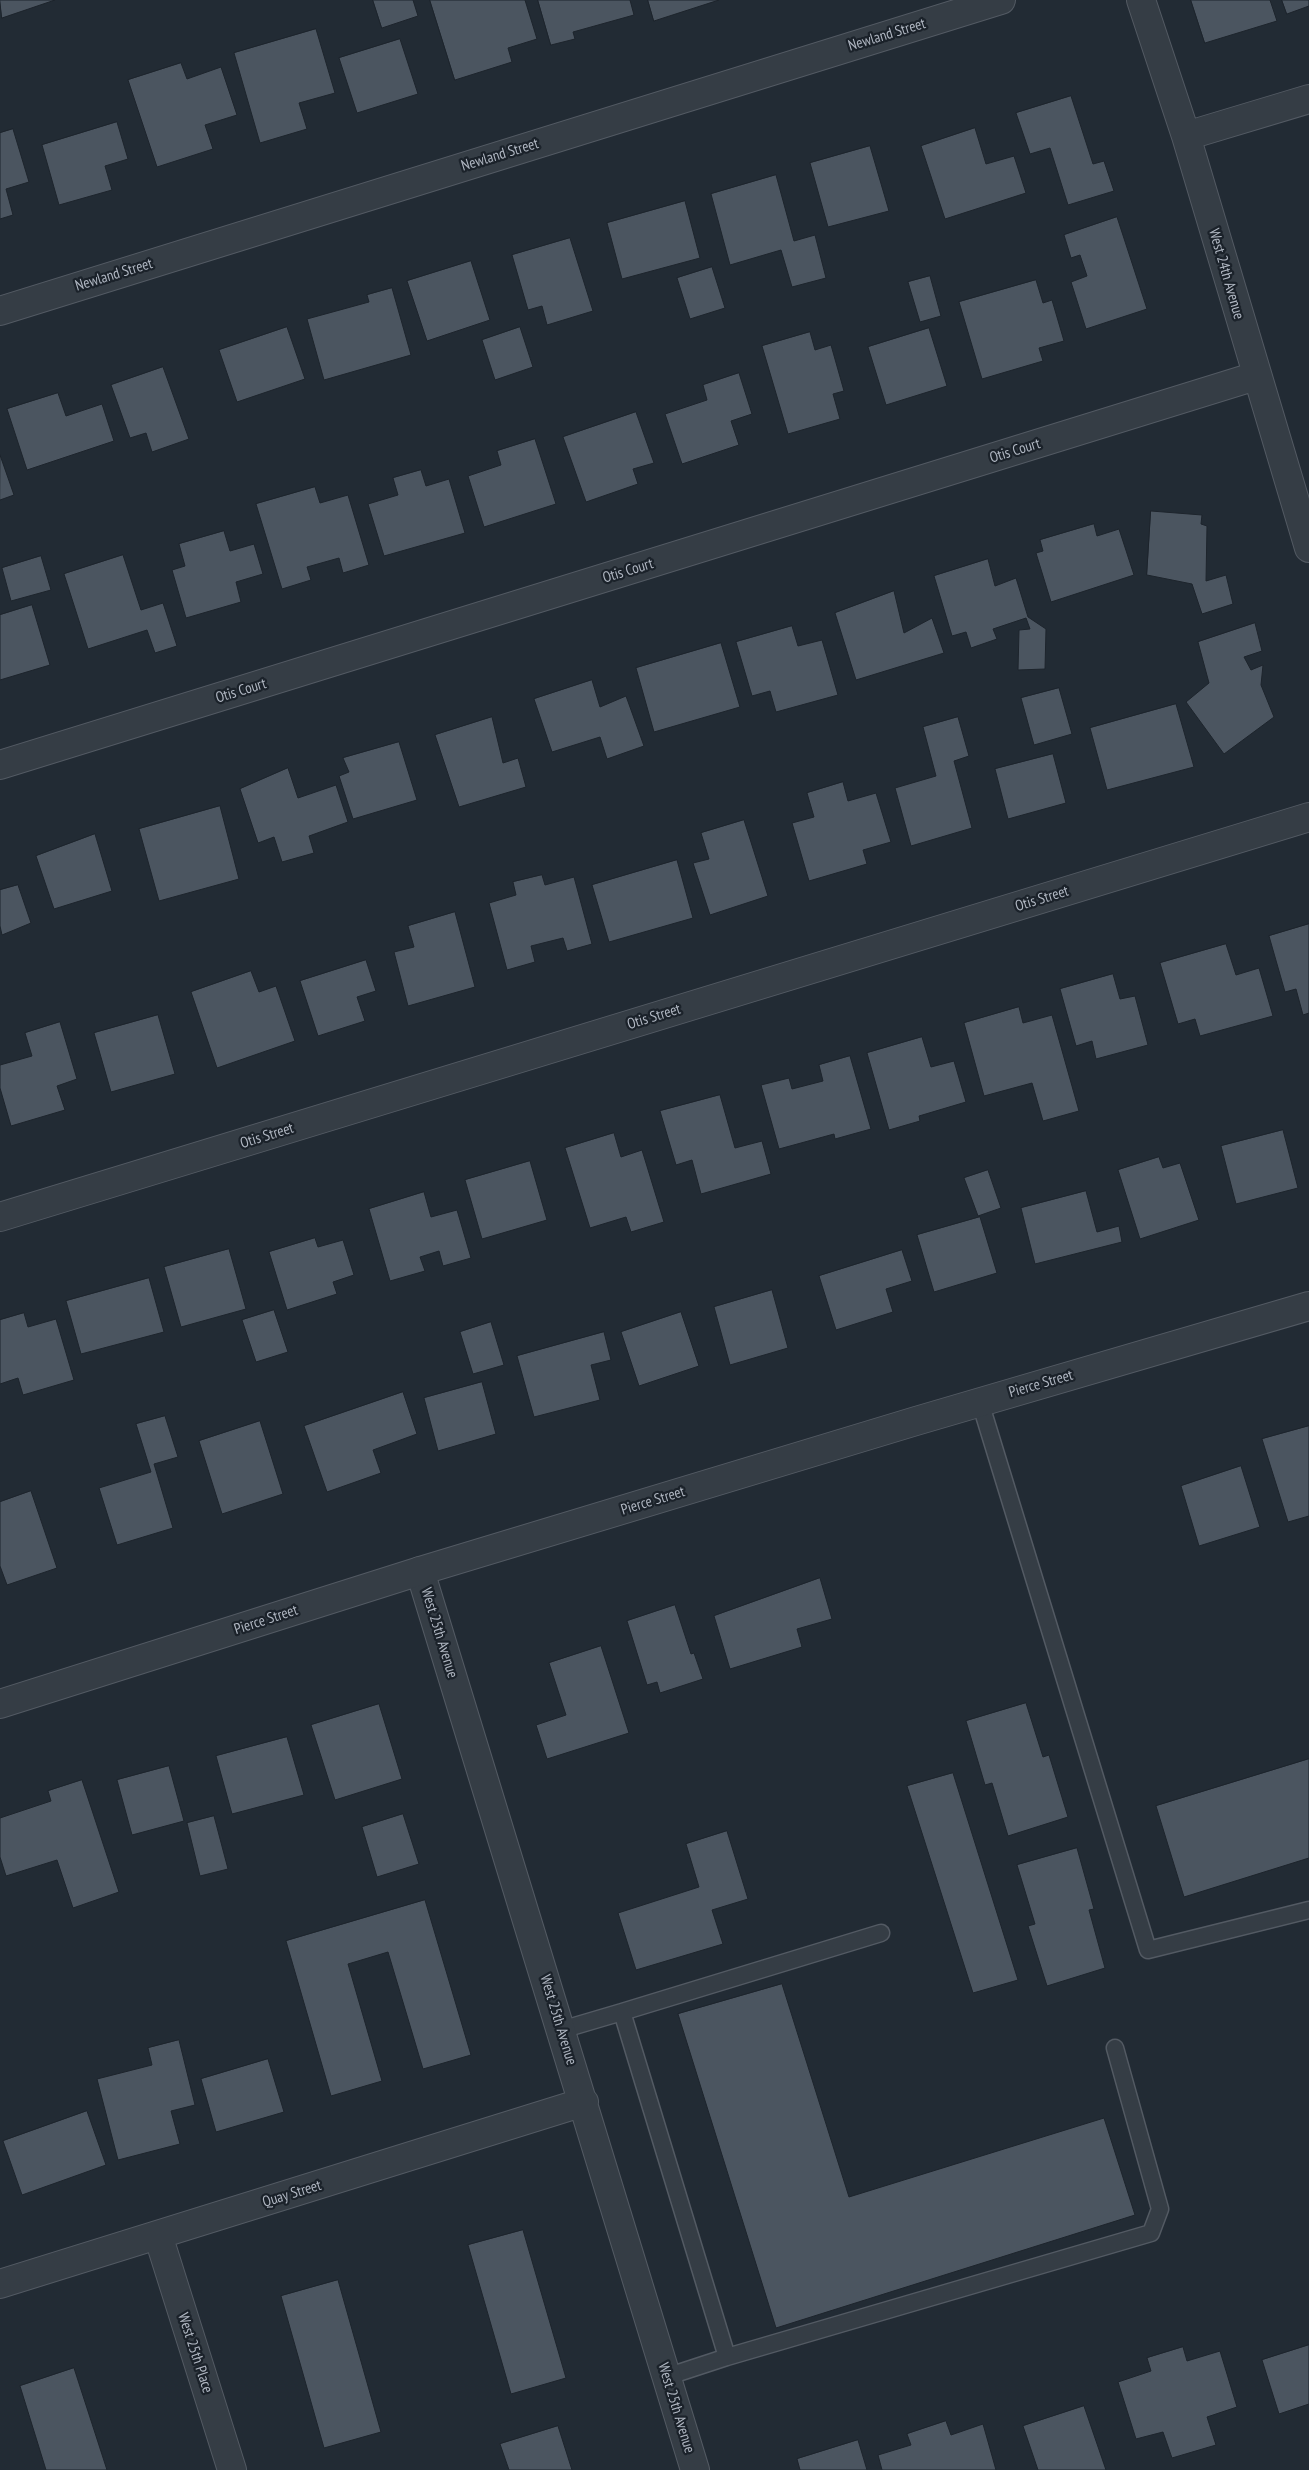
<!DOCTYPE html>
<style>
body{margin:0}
canvas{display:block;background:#222b34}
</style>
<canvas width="1309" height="2470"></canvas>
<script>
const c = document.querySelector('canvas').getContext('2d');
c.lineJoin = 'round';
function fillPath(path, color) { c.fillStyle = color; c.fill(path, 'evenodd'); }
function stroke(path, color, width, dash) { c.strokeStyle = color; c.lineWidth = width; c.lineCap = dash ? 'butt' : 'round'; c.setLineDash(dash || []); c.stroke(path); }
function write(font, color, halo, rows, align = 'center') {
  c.font = font + ' "PT Sans Narrow",sans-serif'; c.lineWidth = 4.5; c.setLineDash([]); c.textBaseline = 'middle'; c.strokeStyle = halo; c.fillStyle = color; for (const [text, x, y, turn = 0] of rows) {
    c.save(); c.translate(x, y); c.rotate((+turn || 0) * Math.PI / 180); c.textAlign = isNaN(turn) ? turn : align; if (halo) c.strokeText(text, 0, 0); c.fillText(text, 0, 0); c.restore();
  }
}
const building = new Path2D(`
 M0,0H55L2,18Z
 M373,0H413L418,16L382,28Z
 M430,0H525L537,39L508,48L512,62L455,80Z
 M538,0H630L634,15L573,32L575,39L551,45Z
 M648,0H719L654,21Z
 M1191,0H1270L1277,21L1205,43Z
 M1282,0H1309V6L1287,14Z
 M316,29L335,93L299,103L307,129L260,143L234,53Z
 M400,39L418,94L357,113L339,58Z
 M181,63L187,79L221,67L237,115L205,125L213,149L157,167L128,80Z
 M1071,96L1093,164L1104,161L1114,191L1068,205L1050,148L1030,154L1016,113Z
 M117,122L128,159L105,166L112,190L59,205L42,145Z
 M975,128L986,164L1014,156L1026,193L945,219L921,146Z
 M13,129L29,182L6,189L13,215L0,219V133Z
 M870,146L889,211L828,227L810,163Z
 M776,175L794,241L815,235L826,278L792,287L781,250L730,265L711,194Z
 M685,201L700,258L622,279L607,223Z
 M1117,217L1147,309L1086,329L1071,282L1087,276L1080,255L1071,258L1064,235Z
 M570,238L593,311L547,325L542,306L528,310L512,255Z
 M471,261L490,320L427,341L407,281Z
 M712,267L725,308L690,319L677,278Z
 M930,276L941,316L920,322L908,282Z
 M1036,280L1043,303L1052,300L1064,341L1039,348L1043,361L982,379L959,302Z
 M392,288L411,355L324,380L307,319L369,302L367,295Z
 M287,327L305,379L237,402L219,350Z
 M520,327L533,367L495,380L482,340Z
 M929,328L947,386L886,405L868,347Z
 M810,332L815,350L831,345L844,391L833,394L840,419L788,434L762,346Z
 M163,367L189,439L152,452L146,433L130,438L111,385Z
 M739,373L752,414L731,421L739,445L682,464L665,414L707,400L703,385Z
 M58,393L66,416L102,404L114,441L27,470L7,409Z
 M636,412L654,463L633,469L638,484L586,502L563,437Z
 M535,439L556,504L484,527L468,476L501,465L497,451Z
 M0,455L14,495L0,500Z
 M421,470L426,486L449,479L465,533L384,556L368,504L398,495L393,478Z
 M315,487L320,503L348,495L369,565L343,573L339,558L307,567L311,580L282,589L256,504Z
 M1151,511L1202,515L1201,524L1207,526L1206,581L1226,575L1233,604L1202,614L1192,584L1147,575Z
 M1094,524L1097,536L1119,529L1134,575L1051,602L1036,553L1043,551L1040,540Z
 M224,531L230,551L254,544L263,574L236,582L241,602L186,618L172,570L185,566L179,544Z
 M123,555L141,610L163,603L177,646L155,653L147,630L88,649L64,574Z
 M41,556L51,590L11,601L2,568Z
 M988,559L995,586L1016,578L1028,617L1046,629L1045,669L1018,670L1019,630L1030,629L1026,618L993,629L997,639L971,648L966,632L952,636L934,576Z
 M894,591L904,633L932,618L944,653L856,680L835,613Z
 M32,605L50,665L0,680V615Z
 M1255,623L1262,651L1244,657L1251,670L1263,665L1261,685L1274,717L1224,754L1186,702L1209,683L1198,642Z
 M792,626L798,646L822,640L838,695L776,712L770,691L752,696L736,642Z
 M721,643L740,707L654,732L636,668Z
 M592,680L600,707L626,696L644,746L607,759L600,737L552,752L534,699Z
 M1059,688L1072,734L1034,745L1021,698Z
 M1176,704L1194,767L1107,790L1090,728Z
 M492,717L503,763L518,758L526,787L459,807L435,735Z
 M958,717L969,756L954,761L972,828L911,846L895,788L936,776L923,727Z
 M399,742L417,800L353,819L339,776L349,772L343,758Z
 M1053,754L1066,803L1008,819L995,769Z
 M288,768L298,798L336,785L348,822L309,836L314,853L282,862L274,837L258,843L240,789Z
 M843,782L848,801L876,793L891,842L863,850L867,864L809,881L792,823L814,817L807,793Z
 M220,806L239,879L159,901L139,829Z
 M744,820L768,896L710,915L693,863L709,859L701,833Z
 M95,834L112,891L54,909L36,856Z
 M677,860L693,918L609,942L592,885Z
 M542,875L545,885L574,877L592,944L567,951L563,938L531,946L535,962L507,970L489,903L516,895L513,882Z
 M18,885L31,923L2,935L0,926V890Z
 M455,912L475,987L408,1006L394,952L414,947L408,926Z
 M1309,924V1013L1303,1015L1296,989L1285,992L1269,936Z
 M1226,944L1236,975L1259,968L1273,1016L1200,1036L1195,1019L1178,1024L1160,963Z
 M366,960L376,991L357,997L365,1021L318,1036L300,981Z
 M251,971L259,992L276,986L295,1041L217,1068L191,992Z
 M1113,974L1120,999L1135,996L1148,1045L1096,1059L1092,1041L1076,1046L1060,989Z
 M1019,1007L1023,1023L1052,1015L1079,1111L1043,1121L1032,1083L984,1096L964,1023Z
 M158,1015L175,1074L111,1092L94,1033Z
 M60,1022L77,1079L57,1086L65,1110L11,1126L0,1088V1065L32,1056L25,1033Z
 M922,1037L931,1067L954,1061L966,1102L919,1116L920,1121L889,1130L867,1053Z
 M850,1056L871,1129L835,1139L834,1134L779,1149L761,1085L789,1078L792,1089L823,1081L819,1065Z
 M720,1095L735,1148L762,1141L771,1174L701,1194L692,1160L676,1165L660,1111Z
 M1283,1130L1298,1188L1236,1204L1221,1146Z
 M614,1133L621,1157L642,1150L664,1222L631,1232L626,1217L590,1228L565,1148Z
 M1159,1157L1163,1168L1180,1163L1199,1220L1140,1239L1118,1170Z
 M530,1161L547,1220L482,1239L465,1180Z
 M988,1170L1001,1208L978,1216L964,1178Z
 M1086,1191L1097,1232L1119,1226L1122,1242L1035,1264L1021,1208Z
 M424,1192L431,1217L457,1210L471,1258L443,1266L439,1251L420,1257L425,1271L390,1281L369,1209Z
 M980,1217L997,1273L934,1292L917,1235Z
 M315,1238L318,1247L343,1240L354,1275L333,1282L337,1294L287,1310L269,1252Z
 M229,1249L246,1309L181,1327L164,1267Z
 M902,1250L912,1281L886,1289L893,1312L836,1330L819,1276Z
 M149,1278L164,1332L81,1354L66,1301Z
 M772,1290L788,1348L730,1365L714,1307Z
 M274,1310L288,1352L256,1362L242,1320Z
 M681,1312L699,1366L639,1386L621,1332Z
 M24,1313L28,1327L56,1319L74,1380L23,1395L18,1378L0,1384V1320Z
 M491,1322L504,1365L473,1374L460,1332Z
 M604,1332L611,1360L591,1365L600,1400L534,1417L517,1356Z
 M482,1382L496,1434L438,1451L424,1398Z
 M403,1392L417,1434L373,1450L381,1473L327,1492L304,1426Z
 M165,1416L178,1457L154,1464L173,1528L117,1545L99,1488L151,1472L136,1424Z
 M260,1421L283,1494L222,1514L199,1441Z
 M1309,1426V1516L1288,1522L1262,1439Z
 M1241,1466L1260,1527L1199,1546L1181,1486Z
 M31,1491L57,1568L7,1585L0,1566V1502Z
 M820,1578L832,1619L797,1629L802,1647L730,1669L714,1616Z
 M675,1605L691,1654L694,1653L703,1679L660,1693L657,1682L647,1685L627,1621Z
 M601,1646L629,1733L547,1759L536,1725L566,1715L549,1663Z
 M1026,1703L1043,1757L1049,1755L1068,1817L1008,1836L992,1783L985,1785L966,1721Z
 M379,1704L402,1779L335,1800L311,1725Z
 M287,1737L304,1795L232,1814L216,1756Z
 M1309,1759V1858L1184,1897L1156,1806Z
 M169,1766L184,1821L132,1835L117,1780Z
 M953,1773L1018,1980L973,1993L907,1786Z
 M82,1780L119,1892L73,1908L57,1860L6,1876L0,1857V1818L51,1801L48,1791Z
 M403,1814L419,1864L377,1877L362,1827Z
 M214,1816L228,1869L200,1876L187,1823Z
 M727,1831L748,1899L712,1910L723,1944L636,1970L618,1913L699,1887L686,1844Z
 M1077,1848L1094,1909L1089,1910L1105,1968L1047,1986L1028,1926L1035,1924L1017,1865Z
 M425,1900L471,2055L423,2069L388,1952L348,1964L382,2081L331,2096L286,1941Z
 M782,1984L849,2197L1104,2118L1135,2215L776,2328L678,2014Z
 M179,2040L195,2105L171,2111L180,2144L118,2160L97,2079L152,2065L148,2048Z
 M268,2059L284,2112L216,2132L201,2079Z
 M87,2111L106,2165L22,2195L3,2141Z
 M523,2230L566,2378L511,2394L468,2245Z
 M338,2280L381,2432L324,2448L281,2296Z
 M1309,2345V2404L1279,2414L1262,2360Z
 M1183,2347L1187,2361L1220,2351L1237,2407L1207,2417L1216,2445L1172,2458L1163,2432L1136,2439L1118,2382L1151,2371L1147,2358Z
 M74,2368L107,2470H46L20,2386Z
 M1084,2406L1106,2470H1038L1023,2426Z
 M946,2421L951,2435L983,2424L996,2470H882L878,2455L911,2445L907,2434Z
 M558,2426L572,2470H509L500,2444Z
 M858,2440L867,2470H800L797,2459Z`);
const service = new Path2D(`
 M980,1402L1148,1950L1309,1910
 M622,2012L881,1933
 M561,2030L622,2012L727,2357
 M666,2377L727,2357L1151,2233L1160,2209L1115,2048`);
const minor = new Path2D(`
 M1141,0L1186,136L1309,548
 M1186,136L1309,99
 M0,311L1001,0
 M0,765L1256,376
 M0,1217L1309,817
 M420,1571L695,2470
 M158,2235L232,2470
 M0,2284L584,2102`);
const tertiary = new Path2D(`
 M0,1704L420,1571L916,1421L1309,1306`);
const streetNames = [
 ["Newland Street",887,35,-17],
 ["Newland Street",500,155,-17],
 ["West 24th Avenue",1226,274,74],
 ["Newland Street",114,275,-17],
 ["Otis Court",1015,451,-17],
 ["Otis Court",628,571,-17],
 ["Otis Court",241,691,-17],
 ["Otis Street",1042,899,-17],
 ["Otis Street",654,1017,-17],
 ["Otis Street",267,1136,-17],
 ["Pierce Street",1041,1384,-16],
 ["Pierce Street",653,1501,-17],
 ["Pierce Street",266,1620,-18],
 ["West 25th Avenue",439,1633,73],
 ["West 25th Avenue",558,2020,73],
 ["Quay Street",292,2194,-17],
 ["West 25th Place",195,2353,72],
 ["West 25th Avenue",676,2408,73]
];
fillPath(building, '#4b5560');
stroke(building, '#1d242c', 1);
stroke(service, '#535a63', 19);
stroke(minor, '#535a63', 30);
stroke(tertiary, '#535a63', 30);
stroke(service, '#353d45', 16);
stroke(minor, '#353d45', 28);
stroke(tertiary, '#353d45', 28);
write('15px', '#b0b7c2', '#1b222a', streetNames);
</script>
